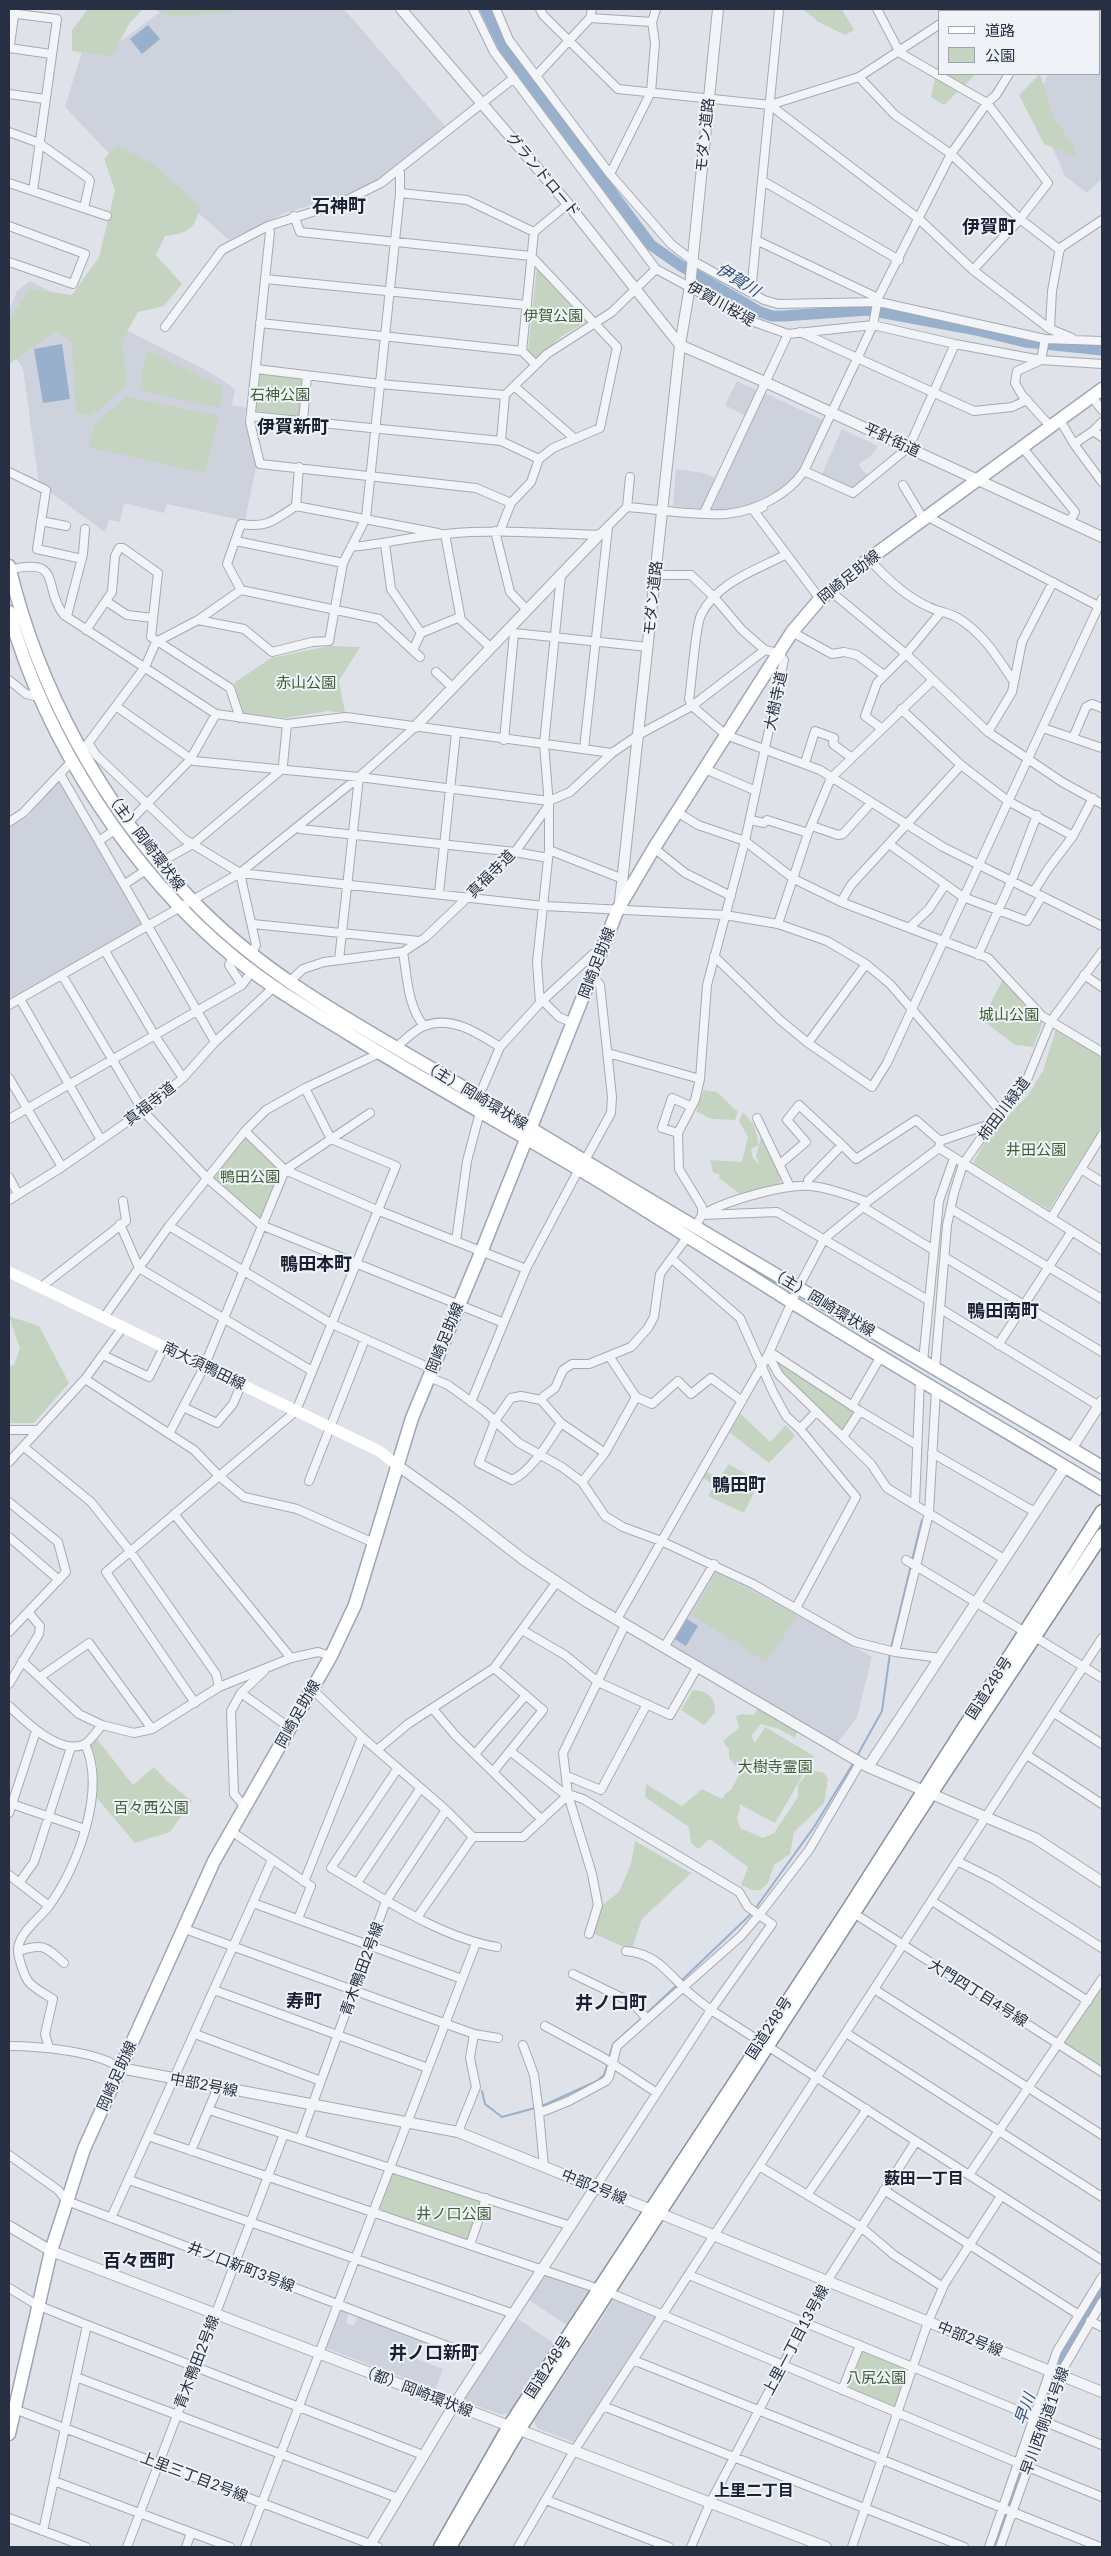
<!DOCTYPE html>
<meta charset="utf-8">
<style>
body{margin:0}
#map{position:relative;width:1111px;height:2556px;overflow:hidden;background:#dfe3e9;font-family:Lato,"Noto Sans JP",sans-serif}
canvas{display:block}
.frame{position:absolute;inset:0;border:10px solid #273042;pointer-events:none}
.legend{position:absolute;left:938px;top:10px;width:162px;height:65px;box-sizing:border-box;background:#eff2f7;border:1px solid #9fa4af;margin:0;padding:6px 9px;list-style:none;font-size:15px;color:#273042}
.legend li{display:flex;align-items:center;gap:10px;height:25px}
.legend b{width:25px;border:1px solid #9fa4af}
</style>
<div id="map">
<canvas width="1111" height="2556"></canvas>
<div class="frame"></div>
<ul class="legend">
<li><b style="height:6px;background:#fff"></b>道路</li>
<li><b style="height:14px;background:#c5d4c0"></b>公園</li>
</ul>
</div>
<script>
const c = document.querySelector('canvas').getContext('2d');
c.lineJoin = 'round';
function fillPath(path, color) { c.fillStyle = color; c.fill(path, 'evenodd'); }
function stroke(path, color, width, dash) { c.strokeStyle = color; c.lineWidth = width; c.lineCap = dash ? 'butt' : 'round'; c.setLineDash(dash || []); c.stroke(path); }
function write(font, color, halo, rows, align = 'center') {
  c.font = font + ' Lato,"Noto Sans JP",sans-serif'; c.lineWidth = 4; c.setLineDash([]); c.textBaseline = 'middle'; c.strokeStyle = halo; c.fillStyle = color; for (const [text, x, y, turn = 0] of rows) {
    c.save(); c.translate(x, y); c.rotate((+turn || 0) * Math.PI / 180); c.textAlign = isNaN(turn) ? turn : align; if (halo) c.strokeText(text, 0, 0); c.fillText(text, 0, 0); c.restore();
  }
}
const built = new Path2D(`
 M164,9H344L445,126L373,183L345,195L285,213L229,240L171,189L120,165L65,107L84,45L110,49Z
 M1055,9H1102V179L1087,193L1065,176L1033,103L1048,75L1046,74H1100V11H1054Z
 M30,281L213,374L235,389L232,405L247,408L244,417L256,467L245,521L167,504L164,513L124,503L120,522L109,520L105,532L39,484L23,369L9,348V311L17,291Z
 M737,381L757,390L746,416L725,405Z
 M764,393L825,421L802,471L786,487L748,505L719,510H711Z
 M842,429L878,446L872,455L860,463L859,466L869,477L853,490L821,476Z
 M676,469L704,473L715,478L703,509L673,506Z
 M58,780L97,842L143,924L9,1001V828L28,817Z
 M715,1569L783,1605L872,1657L857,1717L836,1745L668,1645Z
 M546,2274L588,2288L589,2291L567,2325L527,2299Z
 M615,2298L655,2315L656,2318L576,2441L573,2442L537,2428L534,2421Z
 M342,2309L349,2312L346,2323L354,2326L358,2315L424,2340L417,2359L443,2369L435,2390L326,2348L339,2310Z
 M515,2317L555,2344L511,2412L502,2415L462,2400Z`);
const green = new Path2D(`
 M88,9H143L129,24L112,56L72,51V30Z
 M152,9H233L228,13L172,16Z
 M803,9H842L854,30L845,35L817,21Z
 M940,53V74H976L944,105L931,97Z
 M1040,74L1054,118L1072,144L1077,157L1044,144L1019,95Z
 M117,146L152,163L200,206C195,230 188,233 165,236L156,255L182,284L164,306L138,312L122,341L127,385L91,416L76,413L72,342L56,331L9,364V322L30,289L72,295L99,257L115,190L104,159Z
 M537,268L586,322L562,336L535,361L528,350Z
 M147,350L223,387L219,408L140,390Z
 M259,374L303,379L299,416L256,411Z
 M127,397L219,416L205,473L88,447L95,423Z
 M329,646L360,647L339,681L345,713L328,711L286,718L243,713L234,683L271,658Z
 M1003,979L1043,1022L1033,1047L1015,1045L982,1020Z
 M1057,1026L1102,1055V1126L1049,1210L973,1163L988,1137L1028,1095L1043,1071Z
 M704,1090L717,1092L738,1112L735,1120L711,1119L696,1111Z
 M743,1112L754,1125L759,1145L751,1149L753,1158L760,1165L756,1156L761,1137L782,1175L779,1186L740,1194L719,1178L720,1175L713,1172L710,1160L742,1162L748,1137L739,1121Z
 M245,1135L282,1171L259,1221L210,1178Z
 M9,1316L39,1326L69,1383L34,1423H9V1366L14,1365L20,1349Z
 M776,1358L855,1411L842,1431L784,1376Z
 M741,1414L770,1442L786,1425L795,1436L769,1463L729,1432Z
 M729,1464L759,1482L744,1513L708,1496L714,1485L702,1477L707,1472L719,1478Z
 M716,1573L798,1615L766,1662L692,1615Z
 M693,1690C709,1691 716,1698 715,1713L704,1725L681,1710Z
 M758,1708L798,1729L795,1738L779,1729L761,1724L751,1736L755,1743L765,1727L814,1756L775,1823L739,1804L740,1810L737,1817L740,1828L763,1838L774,1833L798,1797V1785L810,1770L824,1773L828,1779L824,1803L794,1832L790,1854L774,1865L768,1883L760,1890H752L741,1885L748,1867L710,1839L698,1849L691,1843L689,1827L645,1797L646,1784L682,1806L702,1789L722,1799L726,1793L731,1790L749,1756L736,1766L729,1758V1750L723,1741L739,1728L736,1716L743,1714L754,1715Z
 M97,1739L133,1785L154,1767L166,1780L192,1801L170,1832L135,1843L96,1797L97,1766L89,1745Z
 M635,1841L691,1873L642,1919L632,1948L624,1947L592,1933L601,1906L619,1892L631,1864Z
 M1102,1985V2068L1065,2044L1064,2041Z
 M394,2172L481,2200L482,2202L468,2242L379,2212L378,2209L392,2173Z
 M863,2349L908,2368L896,2408L847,2389L846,2386L860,2350Z`);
const water = new Path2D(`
 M148,25L160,39L142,54L130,39Z
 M62,344L70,399L43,403L34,349Z
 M687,1619L698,1626L686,1646L675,1639Z`);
const stream = new Path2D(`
 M912,1560L922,1520
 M891,1648L911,1565
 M857,1756L882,1711L890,1653
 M755,1909L814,1827L854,1762
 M681,1981L752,1913
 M647,2013L678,1984
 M609,2058L613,2044L643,2017
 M482,2091L485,2104L502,2117L535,2108
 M540,2107L597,2081L604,2075L608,2063`);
const river = new Path2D(`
 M485,9L504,48L651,245L681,266L760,312L772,316H784L868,310L971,329L1025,342L1102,350
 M994,2547L1057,2366L1102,2289`);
const minor = new Path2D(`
 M473,9L494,52L656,269L754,322L788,334L873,325L955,344L1041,360L1102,364
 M496,9L509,40L536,76L610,174L671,244L693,261L764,300L778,304L879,302L1045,339L1102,341
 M540,9L543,15L618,89L770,105L859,77L940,24
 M877,9L900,53L987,103L1048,183L1020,219L973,270
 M1028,9L1029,11
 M958,11L961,9
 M1047,11L1048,9
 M9,13L57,19L33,191
 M590,18L652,22
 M9,48L51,54
 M536,76L590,18L592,9
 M859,77L895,115L951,154L1020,219L1060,250
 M9,94L45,99
 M770,105L919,219L973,270L1050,329L1072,338
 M9,132L39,143L88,178L90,181L84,208
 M610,174L651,92L655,43L652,22L656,9
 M763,181L899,260
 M9,183L107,216
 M400,193L467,200L534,232
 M294,216L300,232L531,256L617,347L600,428L553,448L539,459L531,482L511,503L500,531
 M9,226L85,254L73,284L9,262
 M268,226L270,232L250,422L260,464L476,488L511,503
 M758,241L878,298
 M265,279L527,305
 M751,292L779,9
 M260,323L522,351L535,364
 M165,327L222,250L268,226L341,203L381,183L514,78
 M1050,329L1052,291L1060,248L1102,220
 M800,332L974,411L1012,407L1027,400
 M522,351L534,232L568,204
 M1041,360L1017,371L1015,383L1022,395L1050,426
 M1041,360L1045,339
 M256,369L380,384L505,395
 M514,386L574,438
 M1092,397L1102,410
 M251,416L501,441L539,459
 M1060,420L1074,444L1102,482
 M303,421L307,375
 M1102,422L1093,431L1102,437
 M501,441L505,395L547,354L612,312L656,269
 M1074,444L1093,431
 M1022,447L1075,512L1070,521
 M804,471L853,493L909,447L955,344
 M9,472L46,490L37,549L82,559
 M903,485L924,520
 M296,506L299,467
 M627,507C655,509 699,516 726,514C756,511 788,495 804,471L873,325L878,298L951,154L987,103L996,95L1009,74
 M763,507L754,511L820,599
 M704,513L788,334
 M928,517L1100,607
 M41,521L66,526
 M495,531L510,592L527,610
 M445,534L461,620L491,648
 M236,541L343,563
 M385,544L391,589L421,633
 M351,547C383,544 414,536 446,534C497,529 548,533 599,535L627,507L630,477
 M785,555C756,570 716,583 701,615C695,627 692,682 689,699L692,706L726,735L820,770L943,847L1102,926
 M869,559C886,578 906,597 929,607C939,612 950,613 958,618C984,634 998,658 1014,682
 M9,570C64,556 42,588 64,615L216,714L287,724L346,717L612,753
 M655,575H691L714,597L742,630L765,650L778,653L784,660L745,841L707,985L700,1079L695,1100L678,1133L679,1169L702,1207V1215L695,1227
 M241,590L227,564L241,524C269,528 274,520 296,506L438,533
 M829,590L906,654L988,732L1062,782L1102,804
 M106,601L127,615L153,618
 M67,616L83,554L85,529
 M198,620L244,629L272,652L312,642L329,641L343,563L366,518L400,193V169
 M86,630L112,592L115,556L119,548H123L158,573L151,637L230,688L240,718
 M509,630L514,633L648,647
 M792,632L832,654L844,652L857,655L884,675
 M413,650L421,633L460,617
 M436,672L452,687
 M9,680L26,694L39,697
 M117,707L194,761L359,777L549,801L570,792L612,753L640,734L692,706L765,650
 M881,728L865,716L877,683L906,654L941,612
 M1043,728L1102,748
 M988,732L1012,692L1022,642L1053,582
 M1073,738L1086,707L1092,704L1102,708
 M504,740L514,633
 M89,744L96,755L184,839L240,873L544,906L725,915L778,924L827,941L866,964L890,984L1000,1111
 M86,746L145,667L156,642L198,620L241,590L379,619L420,657
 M584,749L608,527
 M805,763L815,731L834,738L833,744L852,758
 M961,765L1008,801L1073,836
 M705,769L756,791
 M60,774L215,1042
 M677,812L698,825L745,841L794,879L841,902L988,958L1042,1016L1102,1052
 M750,820L764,823L767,820L808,833
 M9,822L23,813L72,761
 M128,823L190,760L216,714
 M812,826L838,835L843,834L871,803
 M298,827L300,829L515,852L548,858
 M99,841L116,829
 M889,844L963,897L1027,921L1042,896
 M654,848L685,873L731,896
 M549,850L623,879
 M159,863L193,844L281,770L283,765L287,724
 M240,873L256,945L252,953
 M125,884L146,870
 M1034,891L1048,869L1073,836L1093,798
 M439,893L456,733
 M841,902L851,885L961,765L901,709
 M253,924L419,941
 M778,924L808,833L831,778L933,680
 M909,928L929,909L945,885
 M105,951L155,1036L183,1078
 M403,952C407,977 408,1007 424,1026
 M978,955L1012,880L1037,815
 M714,956L780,1020L808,1043L872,1087L887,1063L1102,599
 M233,957L229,965L242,985
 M339,960L359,777
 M62,975L143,1111L207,1178L261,1225L504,1323
 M1084,975L1102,987
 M288,983L303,969L324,962L403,952L426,937L515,852L549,805
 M20,999L101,1140
 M543,1001L559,1017L573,1023
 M540,1003L537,962L549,850V805L544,744L561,575
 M9,1005L240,873L359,777L415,727
 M808,1043L866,964
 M396,1047C404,1041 414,1030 424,1026C451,1015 478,1033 500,1047
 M608,1053L700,1079
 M9,1078L62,1167
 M479,1096L500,1047L540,1003L593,954H601
 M757,1118L790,1187
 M9,1119L242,985L252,971
 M245,1131L285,1170L377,1210L526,1269
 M678,1133L662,1128L672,1098L690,1106
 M940,1141L990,1124
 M842,1145L856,1159L916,1120L940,1141L939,1148
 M584,1162L611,1113L612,1097L600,985L592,976
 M780,1164L806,1142L787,1120L799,1105L842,1145L808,1180V1186
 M1081,1169L1102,1182
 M9,1177L18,1194
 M9,1200L62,1167L143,1111L183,1078L215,1042L274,987
 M863,1207L932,1249
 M951,1209L1102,1299
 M705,1213C729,1200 784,1184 811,1186C830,1188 849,1195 867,1202
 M702,1215L777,1212L928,1300
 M1051,1218L1102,1135
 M120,1224L139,1268L312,1371
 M169,1226L332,1324L432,1369
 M456,1241L467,1161L480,1112
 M946,1258L1102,1352
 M672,1259L740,1318L773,1392L786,1416L800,1429L856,1497L796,1608
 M41,1287L126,1221L123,1201
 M941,1309L1099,1406
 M104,1317L169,1226L245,1131L266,1110L305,1088L380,1053
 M998,1345L1072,1231
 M103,1355L149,1377L164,1347
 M768,1355L779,1375L843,1437L860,1411L770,1352
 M923,1361L939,1201L954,1158
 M935,1370L947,1225L954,1193L963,1164L1000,1111L1024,1087L1051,1021L1102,952
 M429,1377L448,1385L484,1411L519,1443L562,1467L582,1482L605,1516L623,1527L661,1541L753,1584L855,1642L895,1652L940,1658
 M85,1379L194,1450L219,1476L244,1497L297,1509L374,1543
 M636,1397L652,1404L678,1381L691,1394L711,1378L742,1401
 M541,1400L561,1423L605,1453
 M471,1402L526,1269L579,1169
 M852,1406L881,1356
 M185,1408L217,1423L233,1404L241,1385
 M860,1411L917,1445
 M561,1423C550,1440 531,1472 512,1480L479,1463L495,1421L511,1398L521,1396L541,1400L544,1396L555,1388L563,1370L572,1364H589L631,1347L648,1328L654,1317L660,1274L688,1236
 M800,1429L816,1412
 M9,1430H37
 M169,1434L204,1367L285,1170L370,1113
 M843,1437L871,1464L887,1488L1004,1559
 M24,1447L91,1502L130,1551L216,1674L219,1687
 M932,1453L1035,1512
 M9,1462L85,1379L123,1327
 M309,1481L365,1339
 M582,1482L605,1453L636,1397L609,1356
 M9,1502L58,1542L66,1572L9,1632
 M915,1504L920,1379
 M174,1514L291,1658
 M9,1537L59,1580
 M906,1560L1025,1632
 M617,1619L768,1355L798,1288L824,1239L863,1207L867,1202L939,1148L1102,1250
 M522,1630L565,1655L598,1682L670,1715L698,1666
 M1035,1637L1102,1678
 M665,1646L714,1564
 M895,1652L929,1513L936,1389
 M22,1661L79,1714L102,1725L134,1733L152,1729L219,1687L291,1658L318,1652L331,1656
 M40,1677L89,1643L152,1729
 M9,1684L39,1634L40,1626L28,1612
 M312,1689L362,1737L446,1810L473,1837
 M241,1693L290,1728
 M195,1703L106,1572L296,1411L396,1166L331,1139L305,1088
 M9,1706C26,1722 58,1754 83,1745C90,1742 97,1731 102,1725
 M433,1709L455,1735L542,1820
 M1054,1713L1102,1744
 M377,1750L408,1724L494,1668L556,1583
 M510,1751L562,1792L583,1799L739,1892L748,1907L772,1924L711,2010L595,2188
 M475,1754L526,1695
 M1027,1755L1102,1804
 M398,1768L331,1868C382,1897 438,1937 497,1947
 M493,1772L543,1710L494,1668
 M567,1776L601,1790L647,1704
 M9,1803L85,1829
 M245,1807L234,1794L231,1711L241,1693L264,1671
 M9,1813L36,1731
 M231,1831L311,1886L298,1919
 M473,1837H523L568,1795
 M957,1861L995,1880L1102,1948
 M9,1875L49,1906
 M304,1882L362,1737
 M19,1883L34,1862L71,1747
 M357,1883L420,1789
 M932,1901L1088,2001
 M253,1903L462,1979
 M855,1914L1102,2072
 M418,1916L473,1837
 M185,1929L474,2034L498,2038
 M589,1934L598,1905L592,1874L568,1795L563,1753L625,1625
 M18,1951C43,1943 45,1946 64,1963
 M626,1951C655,1954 665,1969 684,1988C692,1996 702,2003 711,2010L1102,2260
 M573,1974L633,2003L647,2019
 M874,1989L1102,2135
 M214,1990L428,2068
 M545,2026L604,2058L657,2093
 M846,2033L1102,2197
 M195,2034L321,2081
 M523,2045L534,2075L539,2113
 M9,2046C37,2046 97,2051 120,2068
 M49,2048L45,2034L53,1999C45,1994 33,1988 28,1981C24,1975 17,1955 18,1948C21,1931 39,1919 49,1906C77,1867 107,1791 85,1744
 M209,2110L284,2134
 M458,2132L476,2087L470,2058L474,2034
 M148,2136L599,2289
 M300,2139L386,1901L446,1810
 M191,2151L218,2087
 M9,2155L58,2190L67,2201L484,2360
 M759,2166L861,2227L894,2255L943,2287
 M544,2167L539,2113L569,2101L606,2081L609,2077L617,2046L741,1936L759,1915L809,1850L860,1763
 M969,2175L1102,1979
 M129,2180L514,2314
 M884,2190L1079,2315
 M807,2195L867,2109
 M111,2218L272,1860
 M470,2245L486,2198
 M689,2275L1034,2417
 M9,2288L37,2305L87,2325L423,2455
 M608,2292L1018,2463
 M1090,2321L1102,2327
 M633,2360L1100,2547
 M76,2377L398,2498
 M842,2390L860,2345
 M603,2406L964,2547
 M9,2407L378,2547
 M1043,2421L1102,2445
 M1028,2467L1102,2497
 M54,2481L230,2547
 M546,2500L669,2547
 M9,2518L86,2547
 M43,2531L87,2325
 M127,2547L284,2134L571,2226
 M186,2547L191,2533
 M245,2547L476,1943
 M518,2547L574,2451L1102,1638
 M691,2547L710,2503L827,2281L916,2141
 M852,2547L928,2322L945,2283L1001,2196
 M989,2547L1057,2351L1102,2277
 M1000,2547L1063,2369L1102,2302`);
const tertiary = new Path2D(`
 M401,9L568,204L680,345L765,382L1102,537
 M9,44L14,9
 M415,727L599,535
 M620,901L680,345L690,286L718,9
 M1071,1449L1102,1401
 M397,1465L457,1508L524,1560L587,1602L868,1767L1035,1838L1102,1882
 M868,1767L1065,1467
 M120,2068L458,2132L1102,2392
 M9,2226L51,2251L826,2547
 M369,2547L454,2405L595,2188`);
const secondary = new Path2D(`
 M9,1272L379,1451L397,1465`);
const primary = new Path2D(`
 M9,566C38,689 102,805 189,897C272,986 383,1037 484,1100C689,1225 896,1345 1102,1467
 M9,612C46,742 130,872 235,958C270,987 310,1010 349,1034C433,1086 519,1133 604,1184C667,1223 730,1264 793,1303C895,1366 999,1427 1102,1489
 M9,2434L51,2251L84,2149L214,1861L331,1656L355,1605L412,1418L482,1250L618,909L654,848L792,632L820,599L869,559L1102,389`);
const trunk = new Path2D(`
 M440,2547L509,2426L848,1909L1102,1511
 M450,2547L519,2430L931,1794L1102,1535`);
const streetNames = [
 ["モダン道路",705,135,-84],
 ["グランドロード",543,175,50],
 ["伊賀川桜堤",721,304,29],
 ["平針街道",892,440,25],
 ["岡崎足助線",849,577,-39],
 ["モダン道路",653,598,-84],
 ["大樹寺道",776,701,-78],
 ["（主）岡崎環状線",145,841,53],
 ["真福寺道",491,874,-45],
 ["岡崎足助線",597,963,-69],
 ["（主）岡崎環状線",475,1095,31],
 ["真福寺道",150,1104,-38],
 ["柿田川緑道",1004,1109,-53],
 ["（主）岡崎環状線",822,1302,31],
 ["岡崎足助線",445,1338,-68],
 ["南大須鴨田線",204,1366,26],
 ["国道248号",989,1688,-57],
 ["岡崎足助線",298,1714,-61],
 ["青木鴨田2号線",362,1969,-70],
 ["大門四丁目4号線",978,1993,32],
 ["国道248号",769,2028,-57],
 ["岡崎足助線",117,2076,-66],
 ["中部2号線",204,2085,11],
 ["中部2号線",594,2187,22],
 ["井ノ口新町3号線",241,2267,21],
 ["中部2号線",970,2339,22],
 ["上里一丁目13号線",796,2340,-62],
 ["青木鴨田2号線",197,2362,-69],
 ["国道248号",548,2367,-57],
 ["（都）岡崎環状線",416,2391,21],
 ["早川西側道1号線",1045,2421,-70],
 ["上里三丁目2号線",194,2477,21]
];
const parkNames = [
 ["伊賀公園",553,316],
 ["石神公園",280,395],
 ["赤山公園",306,683],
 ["城山公園",1009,1015],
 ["井田公園",1036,1150],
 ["鴨田公園",250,1177],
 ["大樹寺霊園",775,1767],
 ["百々西公園",151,1808],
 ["井ノ口公園",454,2214],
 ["八尻公園",876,2378]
];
const waterNames = [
 ["伊賀川",738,280,32],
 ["早川",1025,2409,-71]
];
const neighbourhoodNames = [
 ["薮田一丁目",924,2179],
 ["上里二丁目",754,2491]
];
const quarterNames = [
 ["石神町",339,206],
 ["伊賀町",989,227],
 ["伊賀新町",293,427],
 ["鴨田本町",316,1264],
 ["鴨田南町",1003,1311],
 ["鴨田町",739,1485],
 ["寿町",304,2001],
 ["井ノ口町",611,2003],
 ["百々西町",139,2261],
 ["井ノ口新町",434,2353]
];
fillPath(built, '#cdd2dc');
fillPath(green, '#c5d4c0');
fillPath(water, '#98b0cc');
stroke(stream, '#98b0cc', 2);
stroke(river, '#98b0cc', 11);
stroke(minor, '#a4aab4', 10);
stroke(tertiary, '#a4aab4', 12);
stroke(primary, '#9ea7b6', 15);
stroke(trunk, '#8590a1', 15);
stroke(minor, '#f2f4f7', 8);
stroke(tertiary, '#f2f4f7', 10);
stroke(secondary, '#fff', 11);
stroke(primary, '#fff', 12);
stroke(trunk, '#fff', 12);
write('15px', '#273042', '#eff2f7', streetNames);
write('15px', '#3b5e33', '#eff2f7', parkNames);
write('italic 16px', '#2e4f78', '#eff2f7', waterNames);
write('bold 16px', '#192132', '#eff2f7', neighbourhoodNames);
write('bold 18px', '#192132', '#eff2f7', quarterNames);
</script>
